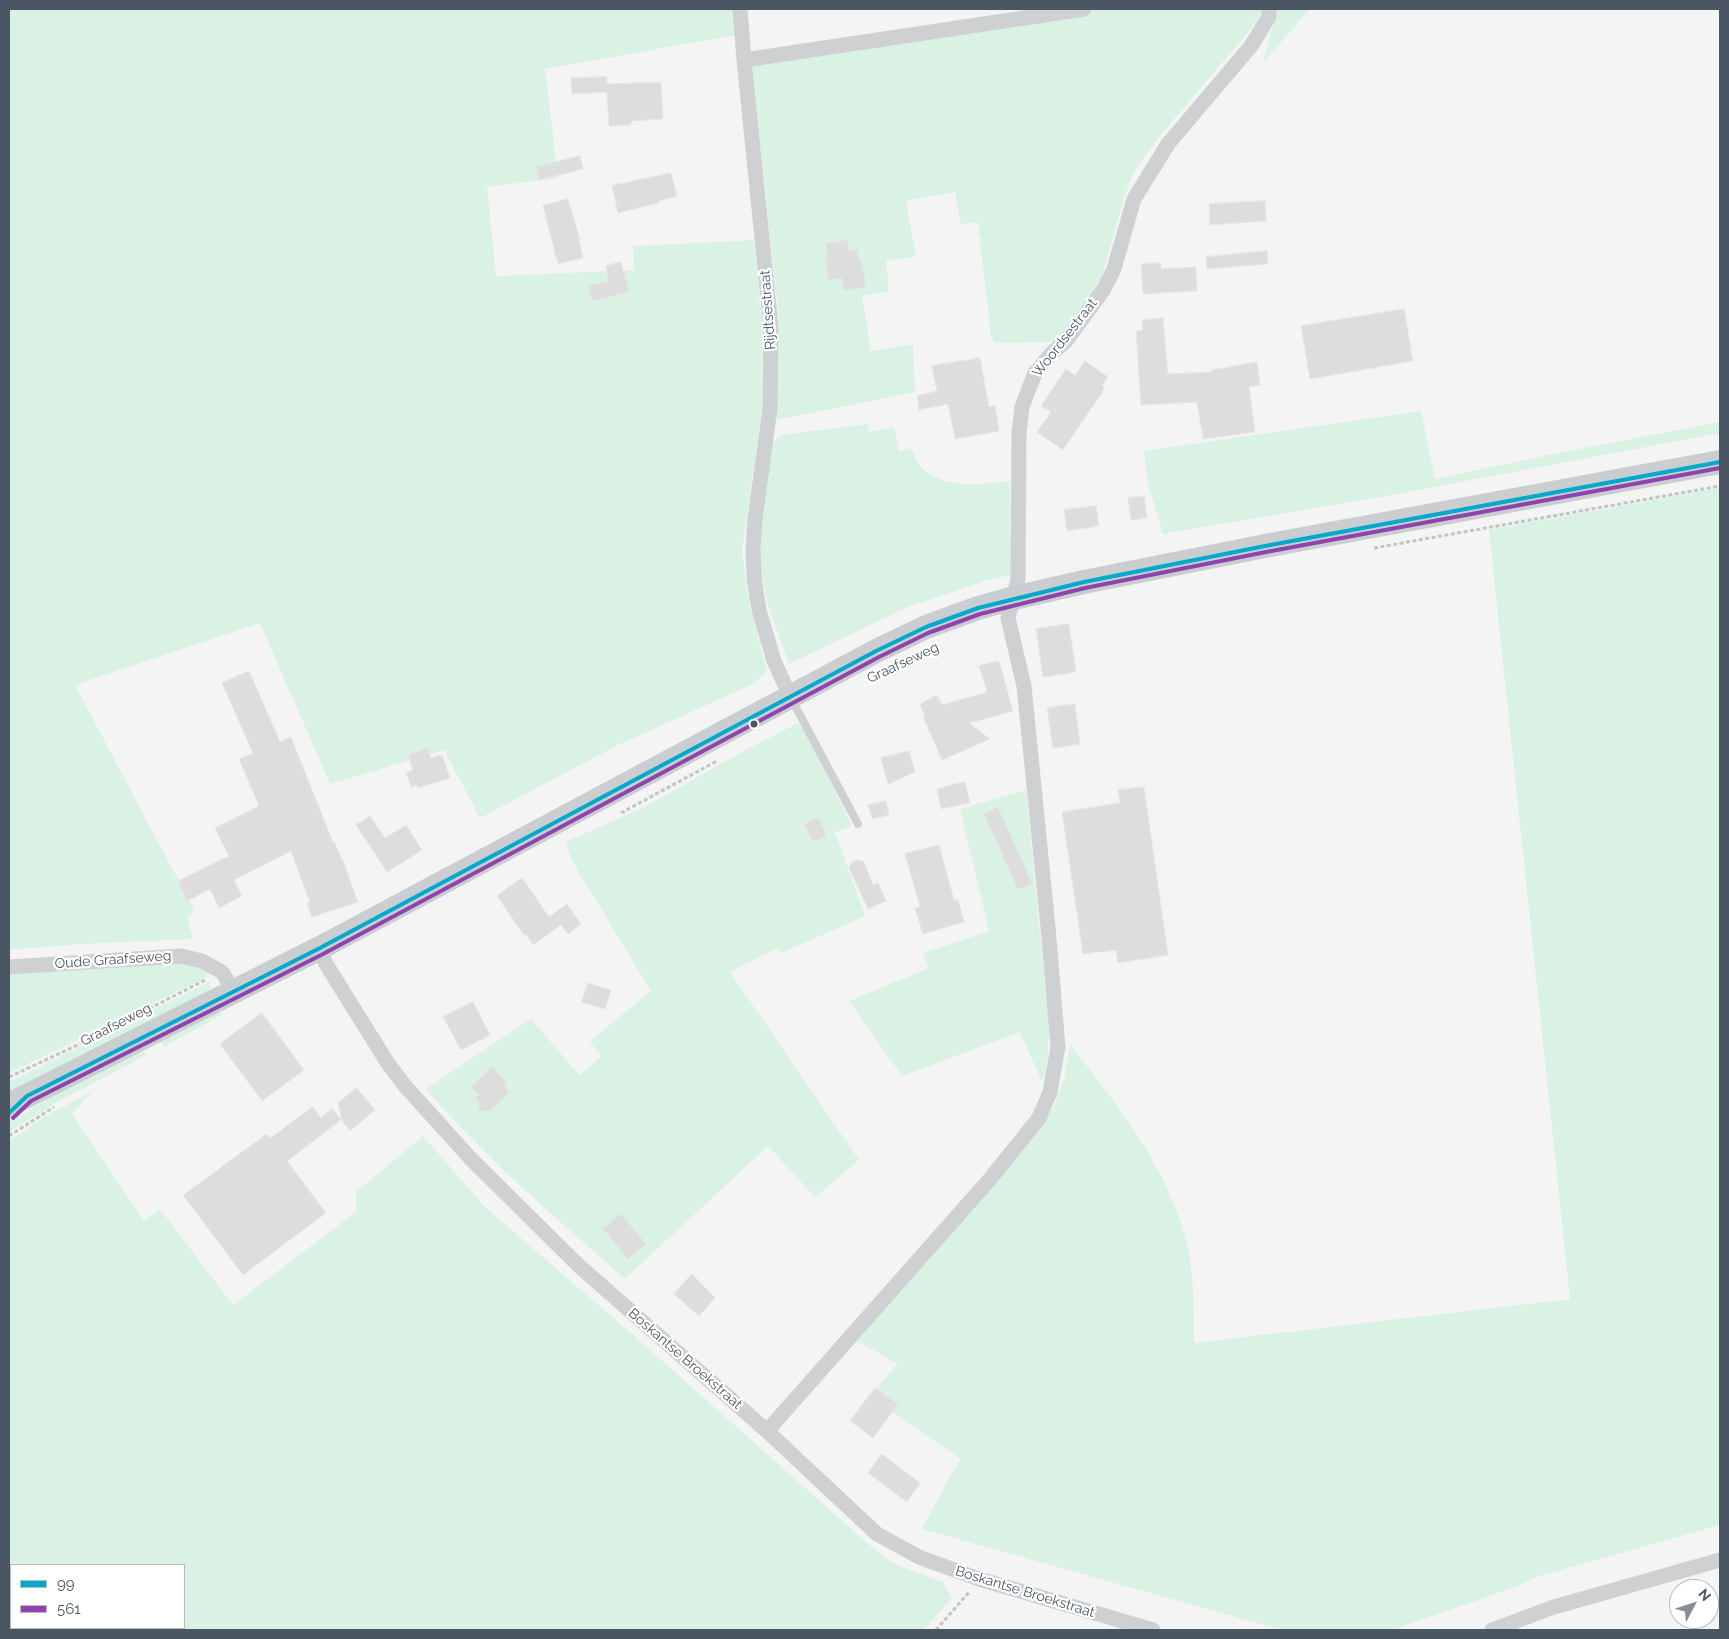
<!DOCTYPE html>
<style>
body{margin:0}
#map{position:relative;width:1729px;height:1639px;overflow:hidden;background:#f4f4f4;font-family:Raleway,sans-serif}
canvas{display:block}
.frame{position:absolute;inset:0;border:10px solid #4a5661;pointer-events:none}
.legend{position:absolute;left:10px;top:1564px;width:175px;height:65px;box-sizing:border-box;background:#fff;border:1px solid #b7bbc0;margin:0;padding:6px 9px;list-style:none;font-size:15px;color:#4a5661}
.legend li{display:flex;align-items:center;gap:10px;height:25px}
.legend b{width:25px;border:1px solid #b7bbc0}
.north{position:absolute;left:1669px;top:1579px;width:50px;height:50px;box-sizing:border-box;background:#fff;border:1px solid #b7bbc0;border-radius:50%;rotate:50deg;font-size:14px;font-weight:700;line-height:20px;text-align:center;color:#4a5661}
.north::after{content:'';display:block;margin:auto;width:18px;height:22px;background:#868d94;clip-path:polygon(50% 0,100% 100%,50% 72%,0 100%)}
</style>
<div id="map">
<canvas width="1729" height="1639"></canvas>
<div class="frame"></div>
<ul class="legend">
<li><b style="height:6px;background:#00a9ce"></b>99</li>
<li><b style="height:6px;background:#8e44ad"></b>561</li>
</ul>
<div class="north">N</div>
</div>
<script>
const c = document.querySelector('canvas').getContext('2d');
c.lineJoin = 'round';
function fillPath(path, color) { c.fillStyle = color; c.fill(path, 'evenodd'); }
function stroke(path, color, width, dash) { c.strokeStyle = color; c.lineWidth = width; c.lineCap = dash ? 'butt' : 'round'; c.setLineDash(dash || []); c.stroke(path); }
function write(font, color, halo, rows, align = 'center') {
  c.font = font + ' Raleway,sans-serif'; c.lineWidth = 4.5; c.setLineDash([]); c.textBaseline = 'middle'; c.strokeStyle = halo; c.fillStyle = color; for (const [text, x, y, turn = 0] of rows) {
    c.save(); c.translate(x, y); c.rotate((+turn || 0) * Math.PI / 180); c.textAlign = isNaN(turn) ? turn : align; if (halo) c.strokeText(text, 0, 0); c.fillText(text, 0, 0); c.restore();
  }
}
const green = new Path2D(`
 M9,9H735L736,35L545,69L558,178L487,187L496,276L634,270L633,246L754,240L764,334L762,409L742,551L750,607L767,671L753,684L618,745L480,818L444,750L330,784L260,623L75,685L194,910L187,918L193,939L82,944L9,950Z
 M1086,9H1262V13L1246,35L1163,132L1134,171L1125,195L1101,279L1080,312L1055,342L995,343L991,337L978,222L961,224L955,192L906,201L916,257L886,260L889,291L862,296L871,351L913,344L915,392L776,420L779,321L752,65Z
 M1277,9H1310L1263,63Z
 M1421,411L1435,479L1558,453L1720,422V433L1397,494L1163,534L1148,483L1144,451Z
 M868,424L869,432L894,427L899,451L911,448C914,455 918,464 923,469C947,490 981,484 1010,481L1011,575L985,581L908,607L789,664L768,605L760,569L762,514L773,442L782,435Z
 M1720,488V1525L1536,1577L1518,1586L1392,1630H1282L922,1529L951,1474L961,1459L869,1396L898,1364L856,1340L1053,1109L1065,1076L1070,1044C1115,1103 1166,1164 1185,1237C1195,1271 1193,1308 1194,1343L1570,1299L1489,530Z
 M798,723L809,737L852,826L835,832L865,916L781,953L777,948L730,972L859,1160L815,1197L768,1146L625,1279C557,1219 485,1158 426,1089L531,1019L579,1075L601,1057L590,1041L651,991L572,861L566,842L646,806L749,748Z
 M1026,790L1049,1027C1048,1046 1049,1064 1042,1082L1020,1032L902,1076L849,1001L929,968L923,953L989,931L960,809Z
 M167,959L208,970L209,976L9,1073V972Z
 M209,982L211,989L206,992L9,1095V1082Z
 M220,1011L223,1014L164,1047L160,1040Z
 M139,1051L148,1054L54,1104L9,1132V1123L64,1089Z
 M93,1091L72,1114L144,1221L160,1209L233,1305L356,1212V1192L423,1136L484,1206L640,1341L865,1541L887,1559L904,1568L943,1582L952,1598L924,1630H9V1141L44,1117ZM184,1565V1628H11V1565Z`);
const building = new Path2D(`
 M607,77V84L661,82L663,119L631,121V125L609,126L607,92L572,94L571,78Z
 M580,156L583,169L539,180L536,167Z
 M671,173L677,196L658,201L659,203L618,213L612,186Z
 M568,199L580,240H579L583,258L558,264L543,206Z
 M1265,201L1266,221L1210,225L1209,204Z
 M847,240L849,251L857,249L859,260L861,259L866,287L844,290L842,278L829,280L825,257H828L825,244Z
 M1267,251L1268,264L1207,269L1206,257Z
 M621,262L629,292L592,301L588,286L609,281L606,266Z
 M1161,263V269L1196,267L1197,291L1143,294L1141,264Z
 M1404,309L1413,361L1310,379L1301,326Z
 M1163,318L1168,374L1212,372V370L1257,362L1260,385L1249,387L1255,432L1203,439L1197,402L1141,405L1136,331L1143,330L1142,320Z
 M980,358L989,407L995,406L999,431L955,439L948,404L919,410L917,396L937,391L932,366Z
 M1085,361L1108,377L1102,386L1105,388L1063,450L1037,432L1051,412L1041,406L1066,369L1075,375Z
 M1144,496L1147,518L1131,520L1128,498Z
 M1096,506L1099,526L1067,531L1064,510Z
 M1069,624L1076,672L1043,677L1036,629Z
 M999,661L1013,711L969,723L990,739L942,760L924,719V714L920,704L937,695L942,705L987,692L979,666Z
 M249,671L280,742L291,737L333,842L334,841L345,866L358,902L312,917L307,903L310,902L291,851L234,880L242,896L219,908L210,889L187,901L178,881L229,856L215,828L259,806L239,759L253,753L222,683Z
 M1075,704L1080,744L1053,748L1047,708Z
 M428,748L431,758L442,755L450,778L418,788L417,785L411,787L406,773L413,770L408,755Z
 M909,751L915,772L888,784L881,758Z
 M965,782L970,803L941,809L937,789Z
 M1144,787L1168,955L1118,963L1116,950L1083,954L1062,812L1120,803L1118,790Z
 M886,801L889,815L872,819L868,805Z
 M998,807L1032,883L1018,890L984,814Z
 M370,816L385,838L406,825L422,850L387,872L356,825Z
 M819,818L826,836L813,842L805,824Z
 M939,845L954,900L958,899L964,922L923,934L915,908L920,907L905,854Z
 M858,860L864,862L873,885L878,883L886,901L868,909L849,868L852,862Z
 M522,878L549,917L567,904L581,924L568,934L561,925L533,945L526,934L524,935L497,896Z
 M588,983L611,990L605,1009L582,1002Z
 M473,1002L490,1035L461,1050L443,1017Z
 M262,1013L304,1070L262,1101L220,1044Z
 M493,1067L507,1083L504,1087L509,1093L491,1110L478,1112L480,1104L475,1098L479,1095L471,1087Z
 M357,1088L375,1110L350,1131L342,1121L338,1103Z
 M313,1107L321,1118L332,1108L341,1120L287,1161L326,1213L243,1275L183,1195L267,1134L270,1138Z
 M621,1214L646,1244L628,1259L603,1229Z
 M692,1274L715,1298L699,1316L674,1294Z
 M875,1388L898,1404L873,1438L850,1421Z
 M882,1454L920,1483L907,1502L868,1473Z`);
const path = new Path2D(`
 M1374,548L1720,486
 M621,813L717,761
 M9,1077L86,1041L205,980
 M9,1136L54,1107
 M936,1630L970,1591`);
const service = new Path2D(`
 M792,700L858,824`);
const minor = new Path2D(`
 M740,9L744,60L771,327L770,408L755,519L753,549L754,578L759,610L774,661L790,696
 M744,60L1084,9
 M320,948L326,964L387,1062L405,1086L471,1159L578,1265L767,1431L877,1534L919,1557L979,1579L1153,1630
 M9,967L181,956L202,961L222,972L234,991
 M767,1431L990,1179L1039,1118L1050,1092L1058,1047L1048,927L1024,686L1008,618L1018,579L1019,433L1022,407L1035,373L1051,354L1066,341L1104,289L1114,269L1134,199L1168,144L1251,46L1269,17V9
 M1492,1630L1554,1607L1720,1560`);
const primary = new Path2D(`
 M9,1105L320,948L876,651L926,627L978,608L1014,598L1084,582L1265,546L1720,462`);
const bus1 = new Path2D(`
 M9,1113L27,1096L320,948L876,651L926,627L978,608L1084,582L1265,546L1720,462`);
const bus2 = new Path2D(`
 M13,1118L31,1101L323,954L879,657L928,633L980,614L1085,588L1266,552L1720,468`);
const markers = [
 [754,724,4.5,"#4a5661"]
];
const streetNames = [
 ["Rijdtsestraat",768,310,-94],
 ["Woordsestraat",1065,338,-52],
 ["Graafseweg",903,663,-25],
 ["Oude Graafseweg",113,960,-4],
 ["Graafseweg",116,1025,-27],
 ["Boskantse Broekstraat",685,1359,41],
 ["Boskantse Broekstraat",1025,1592,17]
];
fillPath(green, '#d9f2e3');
fillPath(building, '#ddddde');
stroke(building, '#e5e6e7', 1);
stroke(path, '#bcc7c4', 3, [4, 2.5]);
stroke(service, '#ced0d2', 8);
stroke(minor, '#ced0d2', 15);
stroke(primary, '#caced1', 24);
stroke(bus1, '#00a9ce', 4);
stroke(bus2, '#8e44ad', 4);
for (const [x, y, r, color] of markers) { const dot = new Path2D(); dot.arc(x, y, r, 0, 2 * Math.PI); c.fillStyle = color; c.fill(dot); stroke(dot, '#fff', 2); }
write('14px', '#4a5661', '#fff', streetNames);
</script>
